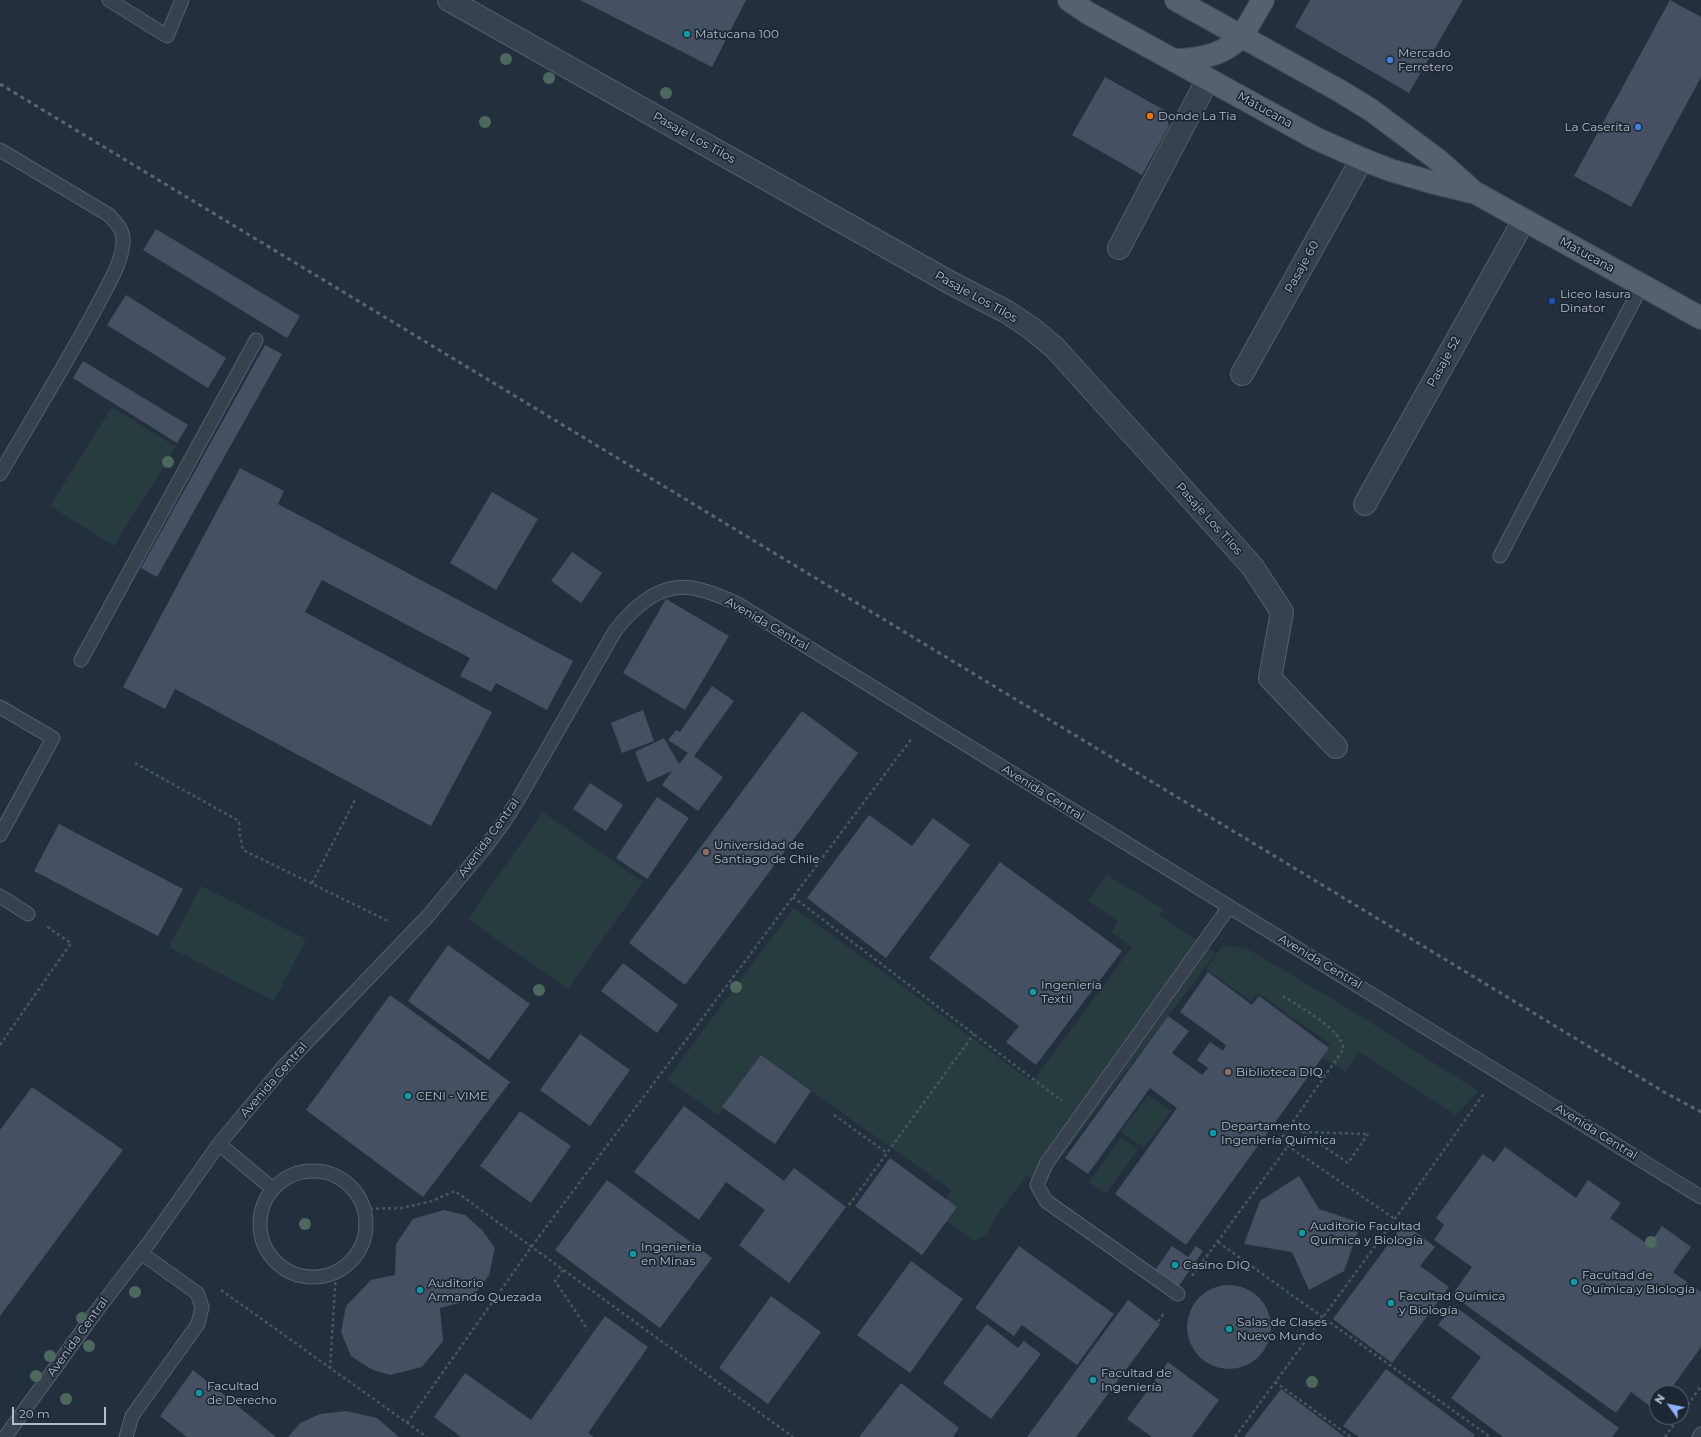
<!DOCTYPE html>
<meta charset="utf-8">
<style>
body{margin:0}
#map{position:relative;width:1701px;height:1437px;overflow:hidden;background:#242f3e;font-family:Montserrat,sans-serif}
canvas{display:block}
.north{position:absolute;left:1649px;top:1385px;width:40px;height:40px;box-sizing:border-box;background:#1d2633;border:1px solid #59626f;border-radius:50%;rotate:303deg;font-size:11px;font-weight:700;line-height:16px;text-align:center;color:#b4bcc9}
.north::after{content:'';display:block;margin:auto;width:14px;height:18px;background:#8ab4f8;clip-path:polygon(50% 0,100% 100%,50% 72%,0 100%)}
.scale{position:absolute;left:12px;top:1407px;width:94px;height:18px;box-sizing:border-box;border:2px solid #b4bcc9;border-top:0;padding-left:5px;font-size:12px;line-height:14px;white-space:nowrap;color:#b4bcc9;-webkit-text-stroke:3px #1d2633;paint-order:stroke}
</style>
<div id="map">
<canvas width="1701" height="1437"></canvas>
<div class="north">N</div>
<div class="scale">20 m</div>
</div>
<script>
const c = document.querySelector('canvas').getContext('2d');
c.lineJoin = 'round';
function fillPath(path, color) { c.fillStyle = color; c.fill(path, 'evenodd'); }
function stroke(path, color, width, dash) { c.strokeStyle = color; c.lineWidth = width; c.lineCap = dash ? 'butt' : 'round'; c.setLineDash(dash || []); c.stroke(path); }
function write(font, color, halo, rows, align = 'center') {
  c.font = font + ' Montserrat,sans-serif'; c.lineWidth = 3.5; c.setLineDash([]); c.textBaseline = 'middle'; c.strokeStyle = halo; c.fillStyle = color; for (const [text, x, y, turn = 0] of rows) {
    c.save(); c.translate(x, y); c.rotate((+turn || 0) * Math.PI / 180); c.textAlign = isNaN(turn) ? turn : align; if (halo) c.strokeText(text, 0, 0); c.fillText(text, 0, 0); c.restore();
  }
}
const green = new Path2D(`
 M112,407L176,447L114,546L50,506Z
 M543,812L643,882L568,989L468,919Z
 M1107,875L1163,909L1159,915L1216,953L1040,1185L1027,1175L997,1215L987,1234L974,1241L944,1219L945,1201L951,1190L761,1055L718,1115L667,1079L794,908L883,972L1032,1082L1132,947L1111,932L1118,921L1088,901Z
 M201,886L306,939L274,1001L169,947Z
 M1223,945L1247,949L1351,1010L1478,1091L1456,1115L1359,1052L1345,1072L1321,1057L1330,1044L1258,993L1251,1001L1206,969Z
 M1148,1095L1171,1111L1144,1148L1121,1132Z
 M1121,1137L1138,1149L1106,1194L1089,1182Z`);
const building = new Path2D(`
 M580,0H746L712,67Z
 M1310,0H1463L1409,93L1295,27Z
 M1670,0L1701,17V77L1631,207L1574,176Z
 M1105,77L1164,110L1169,126L1142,175L1072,135Z
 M156,229L300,316L287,338L143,250Z
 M126,295L226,358L208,388L107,325Z
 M265,345L282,354L157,577L141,568Z
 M83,361L188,425L177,443L73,378Z
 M240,468L284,491L278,504L573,661L547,710L496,683L491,692L460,676L470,658L322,580L305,612L492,712L431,826L175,689L165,709L123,687Z
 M492,492L538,519L496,590L450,563Z
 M572,552L602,573L581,603L551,581Z
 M666,599L729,636L685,710L623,673Z
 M712,686L734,701L694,756L723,777L698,811L662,785L672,771L647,782L635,752L664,738L679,764L688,753L668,740L676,730L680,732Z
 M643,710L654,741L622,753L611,723Z
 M802,711L858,753L685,985L629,943Z
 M590,783L623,805L606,831L573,809Z
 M657,797L689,818L647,879L616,858Z
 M869,815L912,846L933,818L970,845L886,958L807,898Z
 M59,824L183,889L158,936L34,871Z
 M1000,862L1122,951L1036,1065L1006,1042L1019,1026L929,958Z
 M448,945L530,1004L489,1060L408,1001Z
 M623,963L678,1005L657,1033L601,991Z
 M1208,972L1252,1005L1259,996L1329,1048L1186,1245L1115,1194L1177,1108L1150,1088L1088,1174L1065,1158L1168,1016L1189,1031L1172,1053L1202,1075L1208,1068L1197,1060L1210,1042L1223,1051L1226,1045L1180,1012Z
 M390,995L510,1082L423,1197L306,1110Z
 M580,1034L630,1070L590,1126L540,1090Z
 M761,1055L811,1091L775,1144L722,1107Z
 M32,1087L123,1150L0,1316V1130Z
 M684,1106L784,1181L794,1168L846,1207L789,1283L739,1245L765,1210L726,1182L699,1220L634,1172Z
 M520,1111L571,1146L531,1203L480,1166Z
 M1505,1147L1576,1198L1588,1180L1621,1203L1610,1218L1649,1245L1662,1226L1691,1247L1673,1272L1701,1292V1347L1668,1393H1657V1408L1655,1410L1631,1392L1616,1413L1452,1295L1472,1267L1434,1240L1444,1225L1436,1218L1483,1154L1494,1162Z
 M890,1158L957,1207L922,1255L855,1206Z
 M1299,1176L1319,1209L1361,1223L1344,1271L1309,1290L1292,1252L1244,1244L1260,1201Z
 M607,1180L712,1258L660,1328L555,1250Z
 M444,1210L465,1215L482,1230L495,1248L489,1275L471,1300L440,1308L443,1341L422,1367L390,1375L371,1369L351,1356L341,1332L346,1306L371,1280L395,1275L396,1244L413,1219Z
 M1404,1223L1435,1247L1420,1266L1449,1287L1392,1363L1333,1319Z
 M1019,1246L1114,1314L1077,1365L1022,1325L1014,1336L975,1308Z
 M1172,1246L1188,1257L1196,1246L1203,1251L1176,1290L1153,1273Z
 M911,1261L963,1299L910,1373L857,1335Z
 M1187 1327a42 42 0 1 1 84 0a42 42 0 1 1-84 0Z
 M771,1296L821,1332L768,1404L719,1368Z
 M1128,1300L1160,1324L1076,1437H1027Z
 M1453,1305L1619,1428L1612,1437H1503L1451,1398L1481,1357L1438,1325Z
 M605,1316L648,1347L588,1433L594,1437H461L434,1417L465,1373L531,1420Z
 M987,1324L1018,1348L1024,1341L1041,1354L991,1419L943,1383Z
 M1168,1362L1219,1400L1192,1437H1152L1127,1419Z
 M1386,1369L1475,1435L1473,1437H1359L1343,1426Z
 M193,1370L276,1437H187L160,1416Z
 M901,1383L959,1428L953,1437H859Z
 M1281,1389L1345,1437H1244Z
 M346,1411L377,1418L399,1437H288L300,1423L320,1414Z`);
const path = new Path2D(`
 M135,763L239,821L240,836L243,850L390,922
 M312,883L355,800
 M793,897L1062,1101
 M1283,996C1298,1006 1345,1031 1343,1050L1283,1136L1288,1146L1395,1219
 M0,1045L71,943L46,926
 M834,1115L887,1153
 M1291,1124L1348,1163L1368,1134
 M1303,1132L1368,1134
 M849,1205L974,1034
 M364,1209L402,1208L432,1201L455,1191L793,1437
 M1218,1242L1490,1437
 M563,1270L555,1281L588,1330
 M1192,1276L1288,1146
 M221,1290L427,1437
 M330,1369L336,1272
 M1275,1382L1351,1437
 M1681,1415L1701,1386
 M407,1423L532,1246L912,738
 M1072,1437L1165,1312
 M1235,1437L1395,1219L1485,1092
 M1665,1437L1679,1417`);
const lane = new Path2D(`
 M109,0L167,36L182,0
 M0,150L109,215C117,224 124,230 123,243C121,266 106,288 96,308C66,364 32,419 0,474
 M1500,556L1642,285
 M81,660L256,340
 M0,707L53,738L0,835
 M0,896L28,914
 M219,1144L273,1189
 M260 1224a53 53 0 1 1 106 0a53 53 0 1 1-106 0Z
 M1178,1294L1046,1201L1037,1185L1046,1164L1229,907
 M5,1437L95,1313L151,1240L219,1144L284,1066L428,916L484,849L504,822L519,798L615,631C636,604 664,579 701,590C713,593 725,598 736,603L1701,1197
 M126,1437L132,1416L198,1324L202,1307L197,1293L141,1253
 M1699,1437L1701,1434`);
const street = new Path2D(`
 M449,0L951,283L1007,312L1031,328L1055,348L1252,566L1282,612L1270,678L1336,747
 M1119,248L1208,79
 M1242,374L1362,159
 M1365,504L1524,220`);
const primary = new Path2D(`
 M1069,0L1088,13L1315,138L1362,159L1390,170L1431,182L1472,192
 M1176,0L1340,91L1371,110L1438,160L1474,192L1701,318
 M1173,60C1197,60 1226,55 1242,35C1250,24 1256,11 1263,0`);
const rail = new Path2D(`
 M0,84L1664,1092L1701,1112`);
const trees = [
 [506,59],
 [549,78],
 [666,93],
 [485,122],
 [168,462],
 [736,987],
 [539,990],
 [305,1224],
 [1651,1242],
 [135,1292],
 [82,1318],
 [89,1346],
 [50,1356],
 [36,1376],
 [1312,1382],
 [66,1399]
];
const markers = [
 [687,34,4,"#0f9aa8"],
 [1390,60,4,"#3f7fe0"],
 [1150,116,4,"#e8710a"],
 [1638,127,4,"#3f7fe0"],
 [1552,301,4,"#1a4fb4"],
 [706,852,4,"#8d6e63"],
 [1033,992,4,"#0f9aa8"],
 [1228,1072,4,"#8d6e63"],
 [408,1096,4,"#0f9aa8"],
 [1213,1133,4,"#0f9aa8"],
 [1302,1233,4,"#0f9aa8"],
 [633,1254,4,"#0f9aa8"],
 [1175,1265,4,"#0f9aa8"],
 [1574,1282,4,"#0f9aa8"],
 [420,1290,4,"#0f9aa8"],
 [1391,1303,4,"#0f9aa8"],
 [1229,1329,4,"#0f9aa8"],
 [1093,1380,4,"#0f9aa8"],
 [199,1393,4,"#0f9aa8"]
];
const poiNames = [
 ["Matucana 100",695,34],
 ["Mercado",1398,53],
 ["Ferretero",1398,67],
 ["Donde La Tia",1158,116],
 ["La Caserita",1630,127,"right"],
 ["Liceo Iasura",1560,294],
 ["Dinator",1560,308],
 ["Universidad de",714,845],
 ["Santiago de Chile",714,859],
 ["Ingeniería",1041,985],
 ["Textil",1041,999],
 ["Biblioteca DIQ",1236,1072],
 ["CENI - VIME",416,1096],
 ["Departamento",1221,1126],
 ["Ingeniería Química",1221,1140],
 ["Auditorio Facultad",1310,1226],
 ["Química y Biología",1310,1240],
 ["Ingeniería",641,1247],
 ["en Minas",641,1261],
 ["Casino DIQ",1183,1265],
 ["Facultad de",1582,1275],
 ["Química y Biología",1582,1289],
 ["Auditorio",428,1283],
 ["Armando Quezada",428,1297],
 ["Facultad Química",1399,1296],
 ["y Biología",1399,1310],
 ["Salas de Clases",1237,1322],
 ["Nuevo Mundo",1237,1336],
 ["Facultad de",1101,1373],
 ["Ingeniería",1101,1387],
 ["Facultad",207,1386],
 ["de Derecho",207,1400]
];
const streetNames = [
 ["Matucana",1265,110,29],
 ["Pasaje Los Tilos",694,138,29],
 ["Matucana",1587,255,29],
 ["Pasaje 60",1302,267,-61],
 ["Pasaje Los Tilos",976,297,29],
 ["Pasaje 52",1444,362,-61],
 ["Pasaje Los Tilos",1209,519,48],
 ["Avenida Central",767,624,30],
 ["Avenida Central",1043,793,32],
 ["Avenida Central",489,838,-54],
 ["Avenida Central",1320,962,31],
 ["Avenida Central",274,1080,-49],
 ["Avenida Central",1596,1132,32],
 ["Avenida Central",78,1337,-54]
];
fillPath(green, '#263c3f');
fillPath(building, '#455162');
stroke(lane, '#565f6c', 15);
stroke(street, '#565f6c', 24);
stroke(primary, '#414a57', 24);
stroke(path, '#44595c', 2.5, [3, 3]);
stroke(lane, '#38414e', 13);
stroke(street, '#38414e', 22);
stroke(primary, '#56606e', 22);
stroke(rail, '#5a6575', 3, [4, 4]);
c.fillStyle = '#4b6a5d';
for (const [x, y] of trees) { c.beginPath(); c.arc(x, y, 6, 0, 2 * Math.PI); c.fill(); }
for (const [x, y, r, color] of markers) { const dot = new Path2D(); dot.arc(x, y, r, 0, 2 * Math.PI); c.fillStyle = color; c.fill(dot); stroke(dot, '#1d2633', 1.5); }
write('12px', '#b4bcc9', '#1d2633', poiNames, 'left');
write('12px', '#b4bcc9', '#1d2633', streetNames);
</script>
